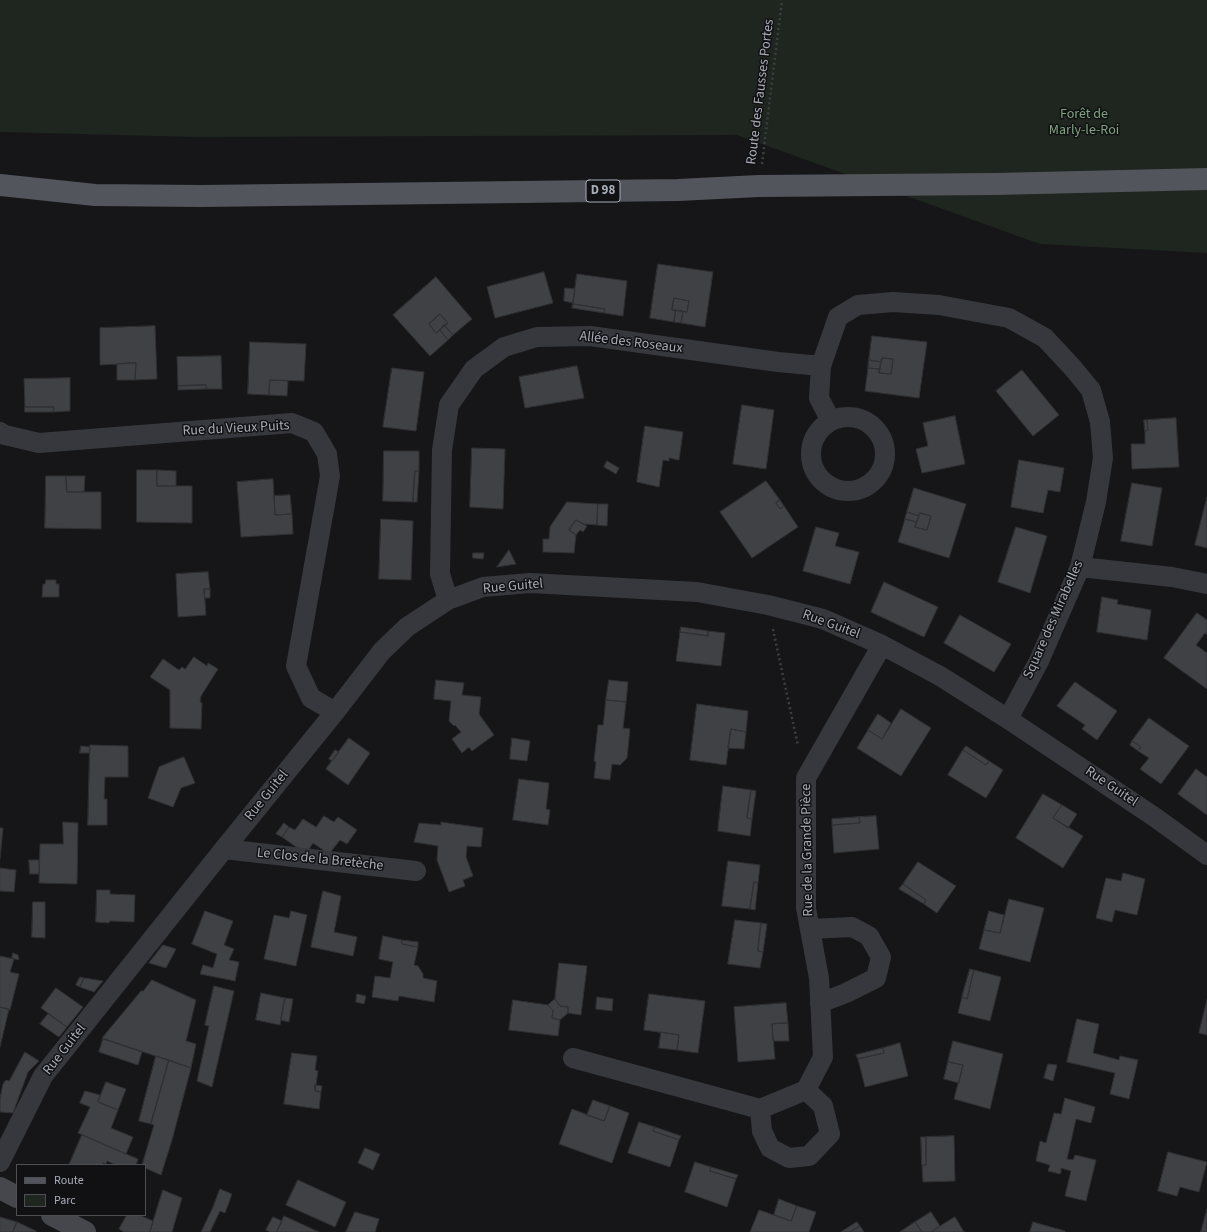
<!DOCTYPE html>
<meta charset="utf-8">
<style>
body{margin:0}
#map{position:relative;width:1207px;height:1232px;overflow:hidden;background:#161618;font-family:"Source Sans 3",sans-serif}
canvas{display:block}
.legend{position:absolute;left:16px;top:1164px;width:130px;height:52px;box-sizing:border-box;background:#111113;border:1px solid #4d4f55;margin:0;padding:5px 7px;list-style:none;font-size:12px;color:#a8adb8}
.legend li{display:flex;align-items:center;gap:8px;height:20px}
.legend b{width:20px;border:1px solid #4d4f55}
</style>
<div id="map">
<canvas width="1207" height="1232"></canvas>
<ul class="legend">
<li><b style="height:5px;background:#53555c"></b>Route</li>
<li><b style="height:11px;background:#1e261f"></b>Parc</li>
</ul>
</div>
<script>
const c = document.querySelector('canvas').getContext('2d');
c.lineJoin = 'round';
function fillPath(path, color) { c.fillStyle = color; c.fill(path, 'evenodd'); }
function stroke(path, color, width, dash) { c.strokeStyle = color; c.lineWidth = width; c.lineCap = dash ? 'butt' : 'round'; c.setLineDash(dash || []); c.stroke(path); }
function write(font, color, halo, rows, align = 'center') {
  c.font = font + ' "Source Sans 3",sans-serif'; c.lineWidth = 3; c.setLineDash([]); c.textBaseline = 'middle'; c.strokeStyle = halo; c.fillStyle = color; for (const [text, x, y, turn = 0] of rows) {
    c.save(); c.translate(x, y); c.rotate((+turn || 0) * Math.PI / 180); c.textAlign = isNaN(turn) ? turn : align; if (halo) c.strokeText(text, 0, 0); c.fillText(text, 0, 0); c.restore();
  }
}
const green = new Path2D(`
 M0,0H1207V253L1040,244L737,135L197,137L0,132Z`);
const building = new Path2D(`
 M658,264L713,272L705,327L681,323L683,311L687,312L689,301L674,298L672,310H676L674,322L650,318Z
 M544,272L553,303L495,318L487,287Z
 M577,274L627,281L623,316L604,313L605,309L573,304Z
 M436,277L472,319L453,335L444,325L448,323L440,314L429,324L436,333L440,330L448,340L430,356L393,315Z
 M565,288L575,289L573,303L564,301Z
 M674,298L689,301L687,312L672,310Z
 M573,304L605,309L604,313L572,308Z
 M676,310L683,311L681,323L674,322Z
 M440,314L448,323L436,333L429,324Z
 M444,325L453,335L448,340L440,330Z
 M155,326L157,379L135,380L136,363L100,365V328Z
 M872,336L927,342L919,398L865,391L868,368L880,369L879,373L891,374L893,359L882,358L881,362L869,360Z
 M250,342L306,344L304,381L270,380L269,395L248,394Z
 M221,356L222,389H206V385L178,386L177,357Z
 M882,358L893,359L891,374L879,373Z
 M869,360L881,362L880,369L868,368Z
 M136,363L135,380H117V364Z
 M577,366L584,398L525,408L519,377Z
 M392,368L424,372L416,431L383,427Z
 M1022,370L1059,415L1033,436L996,391Z
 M70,378V411L53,412L54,407H25L24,379Z
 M270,380L288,381L287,396L269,395Z
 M206,385V389L178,390V386Z
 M742,405L774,410L766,469L733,464Z
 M25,407H54L53,412H25Z
 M955,416L965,464L922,473L916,449L928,446L923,423Z
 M1176,418L1179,467L1132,469L1131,444H1145V431L1148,430L1147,420Z
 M1144,420H1147L1148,430L1145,431Z
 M645,426L683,432L679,460L669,458V461L663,460L659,487L637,482Z
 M472,448L505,449L503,509L470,507Z
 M384,451H419V471H415L413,502L383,501Z
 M1019,460L1064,468L1060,492L1048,490L1043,513L1011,507Z
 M607,461L619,468L616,474L604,467Z
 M137,470H157V486H192V523L137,522Z
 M157,470L176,471V486H157Z
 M415,471H419L417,502H413Z
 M46,476H66L67,492H101V529L45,528Z
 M66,476H85L84,492H67Z
 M273,479L275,515L292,514L293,534L241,537L237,482Z
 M766,481L780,500L776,503L780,509L784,506L798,527L752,558L720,512Z
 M1132,483L1162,488L1152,546L1121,541Z
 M914,488L966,504L949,558L898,542L905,519L917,522L915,527L927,530L931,516L920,513L919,516L907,512Z
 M290,495L292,514L275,515L274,496Z
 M1207,497V548L1195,545Z
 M780,500L784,506L780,509L776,503Z
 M567,502L598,504L597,525L584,524L576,520L569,530L576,535L574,553L543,552V539H549L550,527Z
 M598,504H608L607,526L597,525Z
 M907,512L919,516L917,522L905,519Z
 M920,513L931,516L927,530L915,527Z
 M381,519L413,521L411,580L379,579Z
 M576,520L587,526L583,532L580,530L576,535L569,530Z
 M816,527L839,533L835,546L859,552L850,584L803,571Z
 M1016,527L1047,536L1030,593L998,582Z
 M509,550L516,564L497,567Z
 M473,553H484L483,559L473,558Z
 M208,572L210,589H204L206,615L178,617L176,574Z
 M46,580H56V584H59V597H42L43,584H45Z
 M884,582L938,607L924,637L871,612Z
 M204,589H210V598H205Z
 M1102,597L1118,600L1117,604L1151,610L1147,640L1097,632Z
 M1197,613L1207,620V635L1205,633L1196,645L1207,653V689L1164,658Z
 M960,615L1011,644L994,672L944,643Z
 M681,627L708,631V636L680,632Z
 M708,631L725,633L721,666L676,661L680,632L708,636Z
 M194,657L207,666L208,663L218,669L201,696L200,702L202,703L201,729L170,728V690L150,677L163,659L179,670L182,667L185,669Z
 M436,680L464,683L462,695L481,697L479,714L494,735L472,751L469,747L462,753L452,739L461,732L455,725L454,726L449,721L451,701L434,699Z
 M609,680L628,682L626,702L606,700Z
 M1075,682L1117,711L1097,740L1082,729L1085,725L1057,706Z
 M606,700L626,702L623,728L630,729L627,758L620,765L612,764L610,780L594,778L596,762L594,761L598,725H603Z
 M697,704L748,711L746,732L731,729L726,765L690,760Z
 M901,709L931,728L901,776L857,748L868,730L882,739Z
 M878,714L891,723L882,739L868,730Z
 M1149,718L1189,746L1161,784L1140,769L1149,758L1138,751L1141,747L1132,741Z
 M731,729L746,732L744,749L728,748Z
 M349,738L370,753L348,785L326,769Z
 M512,738L530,741L527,761L510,759Z
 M1132,741L1141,747L1138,751L1130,745Z
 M90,745L128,746V777H105L104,799H107V825H88Z
 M81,746L90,747V753H80Z
 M966,746L989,761L986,765L963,750Z
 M335,750L339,752L332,761L329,759Z
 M963,750L986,765L989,761L1003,770L986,798L948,775Z
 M184,757L195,783L181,788L173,807L148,798L159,767Z
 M1196,769L1207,777V815L1178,794Z
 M519,779L549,783L546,809L550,810L548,825L513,820Z
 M723,786L751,790L747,818L752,819L750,836L718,831Z
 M751,790L756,791L752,819L747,818Z
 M1043,794L1062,805L1053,818L1083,836L1063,868L1016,838Z
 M1062,805L1077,814L1068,828L1053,818Z
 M324,816L334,822L338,817L357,830L347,844L340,840L329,854L313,843L306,854L282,837L289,827L295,830L303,819L316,827Z
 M876,816L879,849L834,853L832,825L860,823L859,817Z
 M859,817L860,823L832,825V819Z
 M63,822L78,823L77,884L39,883L40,844H63Z
 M441,822L483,828L481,847L467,846L466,857L473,876L463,880L465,886L449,892L437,860L438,846L414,842L419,823L441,825Z
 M284,823L289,827L282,837L276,834Z
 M0,828H3L0,859Z
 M29,860H39V874H30Z
 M728,861L760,865L758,883L754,882L750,909L722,906Z
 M918,862L956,886L937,913L924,904L926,900L903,884Z
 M0,868L16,870L14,892L0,891Z
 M1123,873L1145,879L1137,915L1115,910L1112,922L1096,918L1106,878L1121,881Z
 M754,882L758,883L755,910L750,909Z
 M903,884L926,900L924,904L899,889Z
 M97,890H110V894L135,895L134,922L110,921L109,923L96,922Z
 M323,891L341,896L334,932L357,937L353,956L311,947Z
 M1009,899L1044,908L1030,962L979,949L984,930L1000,933Z
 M33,902H45V938L32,937Z
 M205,911L233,921L224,945L234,949L229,960L239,962L235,981L200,974L203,965L213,968L217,954L192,944Z
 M291,911L307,915L296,966L264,959L274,915L289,918Z
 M989,911L1004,915L1000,933L984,930Z
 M735,920L761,923L758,951L763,952L760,968L728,964Z
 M761,923L767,924L763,952L758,951Z
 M383,936L402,940V944L418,947L414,965L418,966L423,974V978L437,981L434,1002L399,996L398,1001L372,997L375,976L390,978L393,962L379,959Z
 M402,940L418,942V947L402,944Z
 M163,945L176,949L166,968L149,963Z
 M13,953L18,955L19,960L12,958Z
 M0,956L14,959L10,972L19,974L10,1010L0,1007Z
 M559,963L587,966L581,1015L568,1013V1007L560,1006L555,999Z
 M970,969L974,970L967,999L962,997Z
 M974,970L1001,977L990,1021L958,1013L962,997L967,999Z
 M80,977L84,978L80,987L76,985Z
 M84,978L103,981L94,992L80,987Z
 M152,980L196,1000L186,1041L196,1044L191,1068L102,1038L141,991H143Z
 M214,986L234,991L212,1087L197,1081L209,1026L205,1025Z
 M56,988L83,1007L67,1027L41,1008Z
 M261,993L285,998L280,1025L256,1020Z
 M357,994L366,996L364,1004L356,1002Z
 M649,994L705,1001L698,1053L677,1050L679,1035L644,1030Z
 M597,997L613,999L612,1011L596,1009Z
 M285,998L293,999L289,1022L281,1020Z
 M555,999L560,1006L568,1007V1013L560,1020L552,1018L553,1010L548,1005Z
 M513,1000L548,1005L553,1010L552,1018L560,1020L558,1036L509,1030Z
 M1207,1000V1035L1199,1033Z
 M786,1003L788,1023L772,1024L775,1059L738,1062L734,1007Z
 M0,1007L9,1009L0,1047Z
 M48,1014L67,1027L59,1037L40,1024Z
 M1077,1019L1099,1024L1093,1053L1119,1060L1120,1056L1138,1060L1129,1099L1110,1094L1115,1073L1067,1062Z
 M788,1023L789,1041H773L772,1024Z
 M661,1032L679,1035L677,1050L659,1048Z
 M103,1039L142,1052L138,1065L99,1052Z
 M953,1041L1003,1054L990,1109L954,1099L963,1065L948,1062Z
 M900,1043L908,1076L865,1087L858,1059L884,1053L883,1048Z
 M883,1048L884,1053L858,1059L856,1055Z
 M25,1052L39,1061L28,1072L13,1113L0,1112V1098L3,1084L6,1080L9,1081Z
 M292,1053L317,1056L315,1070L318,1071L315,1091L321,1092L319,1109L284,1104Z
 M156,1056L169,1060L151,1124L139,1121Z
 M169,1060L191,1068L172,1140L161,1175L145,1168V1165H142L154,1125L151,1124Z
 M948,1062L963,1065L959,1083L944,1079Z
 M1048,1064L1057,1065L1053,1081L1044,1078Z
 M106,1082L126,1089L118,1110L98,1102Z
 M315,1085L322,1086L321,1092L315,1091Z
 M85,1091L100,1095L98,1102L118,1110L111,1128L133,1137L126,1154L78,1133L90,1107L80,1103Z
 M1065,1098L1095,1107L1091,1123L1076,1119L1067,1159L1073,1160L1075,1155L1096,1160L1086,1201L1065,1196L1071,1171L1061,1168V1172L1060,1174L1048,1171L1050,1165L1036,1161L1040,1141L1046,1143L1054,1113L1061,1114Z
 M593,1100L610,1106L604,1121L587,1115Z
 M610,1106L629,1113L612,1163L559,1144L572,1109L604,1121Z
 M639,1122L655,1127L653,1131L679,1140L670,1167L628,1153Z
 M655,1127L681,1136L679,1140L653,1131Z
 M82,1135L138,1159L136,1165H116L107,1161L106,1164L103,1163L102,1165H69Z
 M954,1136L955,1181L923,1182L922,1165H926V1137Z
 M921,1137H926V1165H922Z
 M365,1148L380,1154L373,1170L358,1163Z
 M1168,1152L1207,1162L1199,1192L1180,1187L1177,1196L1158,1191Z
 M695,1162L711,1167L710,1171L736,1179L727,1207L685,1192Z
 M711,1167L738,1175L736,1179L710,1171Z
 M298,1180L346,1202L335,1227L286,1205Z
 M220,1189L232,1194L225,1213L220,1211L210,1232H201L213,1207Z
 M163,1190L182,1198L172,1232H150Z
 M779,1199L797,1206L791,1221L774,1215Z
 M797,1206L816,1212L809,1232H750L759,1210L791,1221Z
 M1207,1209V1232H1201Z
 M355,1212L379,1219L375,1232H346Z
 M931,1212L940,1226L931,1232H922L915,1222Z
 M127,1215H139L153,1221L150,1232H124L119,1229Z
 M284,1216L319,1232H277Z
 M0,1217L17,1222L13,1232H0Z
 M273,1217L282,1221L277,1232H270L266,1230Z
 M955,1217L964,1232H931L940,1226Z
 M17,1222L36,1231V1232H13Z
 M857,1222L860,1226L850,1232H841Z
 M915,1222L922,1232H900Z
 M1033,1222L1065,1231V1232H1030Z
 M860,1226L864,1232H850Z`);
const path = new Path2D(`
 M762,164L782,0
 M773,629L798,746`);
const street = new Path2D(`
 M811 454a37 37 0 1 1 74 0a37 37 0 1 1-74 0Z
 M831,421L819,398L821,366L838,317L858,305L893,302L939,305L1009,318L1045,338L1072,367L1091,390L1100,422L1103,458L1096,502L1080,567L1039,661L1008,719
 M0,432L5,435L39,443L292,423L314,432L327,454L330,476L296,666L311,698L335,712
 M1080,567L1172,577L1207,584
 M448,600L440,574L442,450L449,405L474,369L504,347L537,337L590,336L778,362L821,366
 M224,849L416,871
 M810,929L852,927L869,936L881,957L876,978L846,993L820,1003
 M573,1058L760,1109L806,1090L823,1057L819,978L806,908V778L882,645
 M760,1109L762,1131L770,1148L789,1158L809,1156L830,1134L823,1106L806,1090
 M0,1162L43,1076L224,849L335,712L382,651L407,627L448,600L483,587L530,583L697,592L768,605L823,619L882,645L940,676L1008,719L1156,818L1207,855`);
const secondary = new Path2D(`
 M0,1188L17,1197
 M52,1215L85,1232`);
const primary = new Path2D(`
 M0,185L95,195L201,196L678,190L759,186L995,184L1207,179`);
const shields = [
 [603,191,34]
];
const shieldNames = [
 ["D 98",603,191]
];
const streetNames = [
 ["Route des Fausses Portes",761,92,-83],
 ["Allée des Roseaux",631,343,7],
 ["Rue du Vieux Puits",236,429,-3],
 ["Rue Guitel",513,587,-5],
 ["Square des Mirabelles",1054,620,-66],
 ["Rue Guitel",831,625,20],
 ["Rue Guitel",1111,787,34],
 ["Rue Guitel",267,796,-51],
 ["Rue de la Grande Pièce",808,850,-91],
 ["Le Clos de la Bretèche",320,860,6],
 ["Rue Guitel",65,1050,-52]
];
const parkNames = [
 ["Forêt de",1084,115],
 ["Marly-le-Roi",1084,131]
];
fillPath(green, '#1e261f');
fillPath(building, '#404145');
stroke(building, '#303034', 1);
stroke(path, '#3d3f44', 2.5, [2, 3]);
stroke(street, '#37383d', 20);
stroke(secondary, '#45474d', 22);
stroke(primary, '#53555c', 22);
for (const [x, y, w] of shields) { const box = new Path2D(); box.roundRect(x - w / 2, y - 11, w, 22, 3); c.fillStyle = '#111113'; c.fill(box); stroke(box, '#a8adb8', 1); }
write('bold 13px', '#a8adb8', null, shieldNames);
write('14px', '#a8adb8', '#111113', streetNames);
write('14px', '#7fa381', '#111113', parkNames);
</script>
